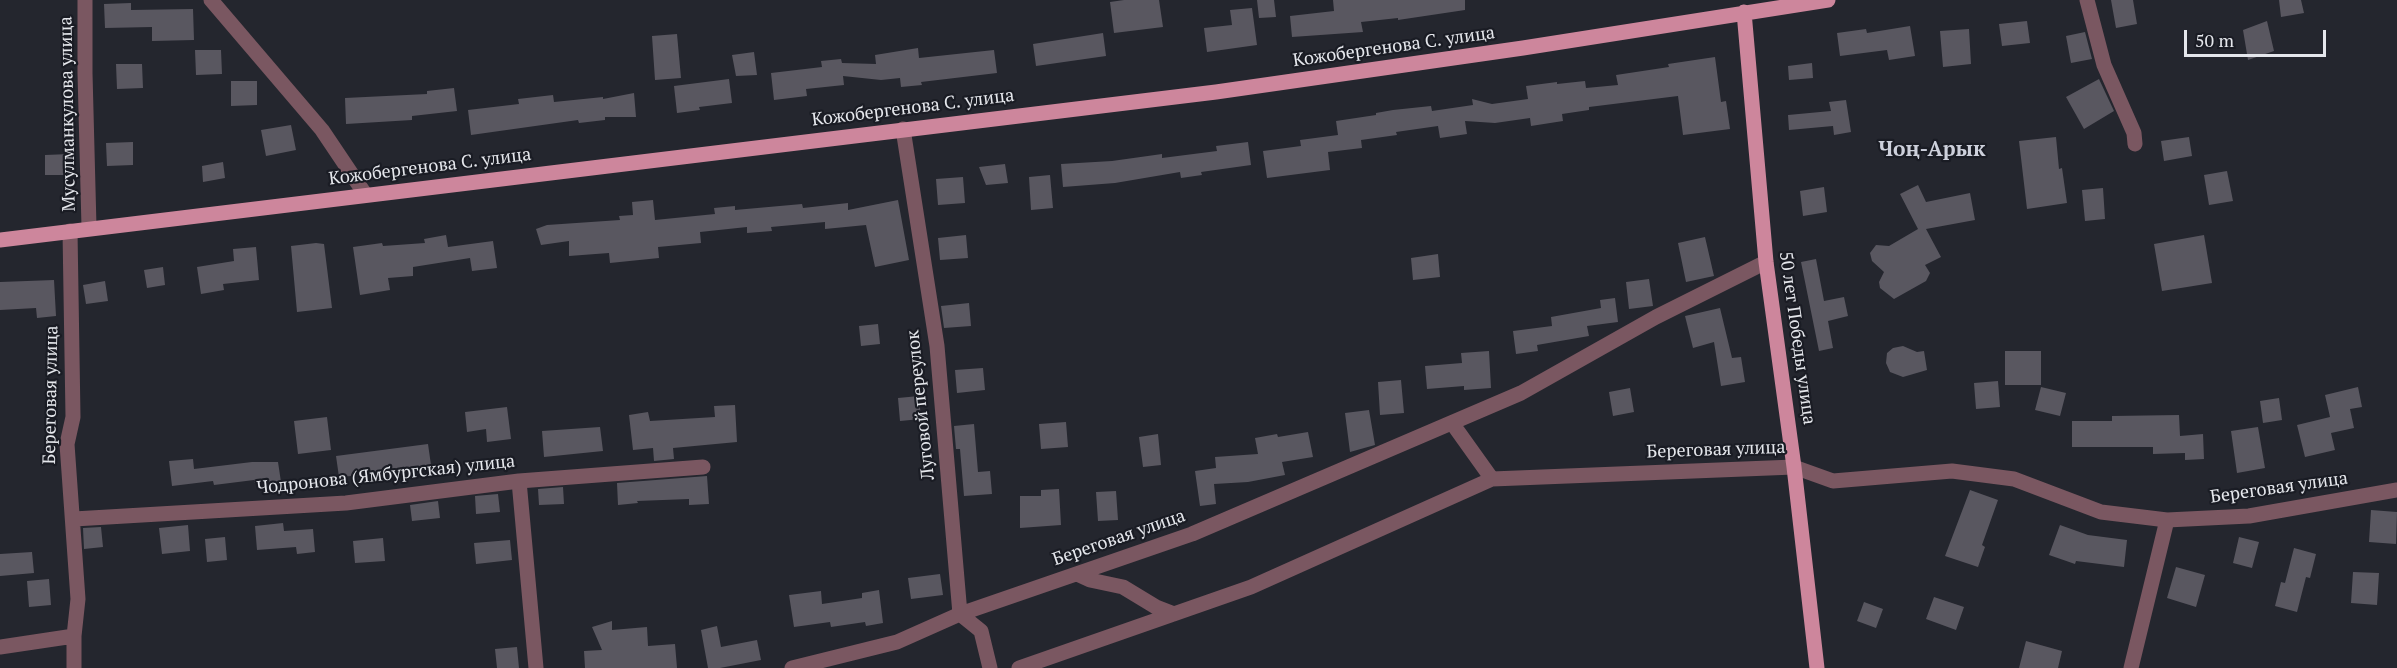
<!DOCTYPE html>
<meta charset="utf-8">
<style>
body{margin:0}
#map{position:relative;width:2397px;height:668px;overflow:hidden;background:#24262e;font-family:"PT Serif",serif}
canvas{display:block}
.scale{position:absolute;left:2184px;top:30px;width:142px;height:27px;box-sizing:border-box;border:3px solid #e5e7ec;border-top:0;padding-left:8px;font-size:18px;line-height:21px;white-space:nowrap;color:#e5e7ec;-webkit-text-stroke:4px #1a1c24;paint-order:stroke}
</style>
<div id="map">
<canvas width="2397" height="668"></canvas>
<div class="scale">50 m</div>
</div>
<script>
const c = document.querySelector('canvas').getContext('2d');
c.lineJoin = 'round';
function fillPath(path, color) { c.fillStyle = color; c.fill(path, 'evenodd'); }
function stroke(path, color, width, dash) { c.strokeStyle = color; c.lineWidth = width; c.lineCap = dash ? 'butt' : 'round'; c.setLineDash(dash || []); c.stroke(path); }
function write(font, color, halo, rows, align = 'center') {
  c.font = font + ' "PT Serif",serif'; c.lineWidth = 4.5; c.setLineDash([]); c.textBaseline = 'middle'; c.strokeStyle = halo; c.fillStyle = color; for (const [text, x, y, turn = 0] of rows) {
    c.save(); c.translate(x, y); c.rotate((+turn || 0) * Math.PI / 180); c.textAlign = isNaN(turn) ? turn : align; if (halo) c.strokeText(text, 0, 0); c.fillText(text, 0, 0); c.restore();
  }
}
const building = new Path2D(`
 M1124,0H1159L1163,27L1114,33L1110,2Z
 M1257,0H1274L1276,17L1259,18Z
 M1333,0H1465V10L1398,20V18L1361,22L1363,32L1292,37L1290,16L1334,11Z
 M2111,0H2133L2137,24L2116,28Z
 M2279,0H2301L2304,13L2281,17Z
 M131,3V10L193,9L194,40L152,41V27L105,28L104,4Z
 M1252,8L1257,45L1207,52L1204,28L1232,25L1230,10Z
 M2027,21L2030,43L2002,46L1999,24Z
 M2267,21L2274,51L2248,60L2243,30Z
 M1910,26L1915,56L1889,60L1887,50L1840,56L1837,33L1866,29L1867,33Z
 M1969,29L1971,64L1943,67L1940,31Z
 M2085,32L2092,59L2071,63L2066,36Z
 M1103,33L1106,56L1036,66L1033,44Z
 M677,34L681,78L655,80L652,36Z
 M918,48L919,58L994,50L997,73L921,82L922,85L901,87L900,78L881,80L843,76L844,85L806,89L807,96L774,100L771,73L822,67L821,61L841,59L842,63L876,64L875,55Z
 M195,50H221L222,74L196,75Z
 M754,52L757,75L736,76L732,55Z
 M1715,57L1721,102L1726,101L1730,129L1683,135L1678,96L1589,107V110L1562,114L1563,121L1531,126L1530,118L1495,123L1465,121L1467,134L1440,138L1438,126L1396,132L1397,135L1361,140L1362,148L1328,152L1330,170L1267,178L1263,151L1301,146L1300,140L1338,135L1336,121L1376,115V113L1393,110L1431,106L1432,111L1473,105L1472,99L1492,104L1528,99L1526,86L1557,82V84L1585,81L1586,88L1618,85L1616,75L1669,67L1668,64Z
 M1812,63L1813,78L1789,80L1788,66Z
 M116,64H142L143,88L117,89Z
 M729,79L732,103L699,107L700,110L677,113L674,86Z
 M2099,79L2114,111L2084,129L2066,97Z
 M231,81H257V105L231,106Z
 M454,88L457,111L412,116V120L346,124L345,98L427,94V91Z
 M634,93L636,117H605V120L579,123L578,120L471,135L468,110L519,104L518,99L553,95L554,102L603,97V99Z
 M1846,100L1851,132L1834,135L1833,126L1789,130L1788,115L1831,111L1829,102Z
 M291,125L296,150L266,156L261,130Z
 M2056,137L2059,169L2062,168L2067,203L2027,209L2019,141Z
 M2189,137L2192,156L2164,161L2161,141Z
 M133,142V165L107,166L106,143Z
 M1248,142L1251,165L1201,172L1202,175L1181,178L1180,172L1115,183L1063,187L1061,164L1112,161L1162,154V158L1217,151L1216,146Z
 M70,154L71,175H45V155Z
 M223,162L225,178L203,182L202,166Z
 M1005,164L1008,183L986,185L979,167Z
 M2227,171L2233,201L2209,205L2204,175Z
 M1050,175L1053,208L1031,210L1029,177Z
 M963,177L965,203L938,205L936,179Z
 M1918,185L1926,202L1970,193L1975,220L1926,229L1941,257L1925,265L1930,273L1926,281L1894,299L1880,288L1879,282L1884,272L1872,261L1870,253L1876,245L1889,246L1918,229L1900,194Z
 M1824,187L1827,212L1803,216L1800,191Z
 M2103,188L2105,219L2085,221L2082,190Z
 M653,200L655,220L715,214L714,208L735,206V210L802,204L803,208L848,203V210L898,200L909,260L875,267L866,225L825,229V222L771,227L772,231L747,233V227L700,232L701,243L658,247L659,258L610,263L609,253L569,256V241L541,245L536,229L547,225L620,220L619,216L633,215L632,202Z
 M446,235L448,247L493,241L497,268L472,271L470,258L413,267V276L388,278L390,290L360,295L353,247L382,243L383,246L425,243L424,239Z
 M966,235L968,258L940,260L938,238Z
 M2204,235L2212,283L2162,291L2154,244Z
 M1705,237L1714,276L1686,282L1678,243Z
 M316,243L324,244L332,308L297,312L291,246Z
 M256,247L259,280L223,284L224,290L201,294L197,267L234,261L233,249Z
 M1438,254L1440,277L1413,280L1411,258Z
 M1816,259L1824,301L1844,297L1848,316L1828,321L1833,348L1819,351L1801,262Z
 M163,267L165,285L147,288L144,270Z
 M1649,279L1653,306L1629,309L1626,282Z
 M54,280L56,316L37,318L36,308L0,310V282Z
 M105,281L108,301L86,304L83,285Z
 M1615,298L1618,322L1587,326L1589,336L1537,345L1538,351L1516,354L1513,331L1552,326L1551,317L1601,308L1600,300Z
 M969,303L971,326L944,328L941,306Z
 M1720,308L1732,358L1741,357L1745,382L1721,386L1714,342L1693,348L1685,316Z
 M878,324L880,344L861,346L859,326Z
 M1903,346L1917,352L1924,351L1927,370L1903,377L1890,372L1886,363L1887,353L1893,348Z
 M1489,351L1491,388L1464,390V386L1427,389L1425,366L1462,363L1461,353Z
 M2005,351H2041V385H2005Z
 M983,368L985,390L957,393L955,370Z
 M1401,380L1404,413L1380,415L1378,382Z
 M1998,381L2000,407L1976,409L1974,383Z
 M2041,387L2066,393L2060,416L2035,410Z
 M2358,387L2362,407L2350,409L2354,428L2331,433L2335,450L2305,457L2297,425L2330,417L2325,395Z
 M1630,388L1634,412L1613,416L1609,392Z
 M919,396L921,419L900,421L898,398Z
 M2279,398L2282,420L2263,423L2260,401Z
 M735,405L737,442L673,448L674,459L654,461L653,448L633,450L629,415L648,412L650,421L715,417L714,406Z
 M507,407L511,439L487,442L486,429L467,432L465,412Z
 M1369,410L1375,445L1350,452L1345,413Z
 M2179,415L2180,436L2203,434L2204,459L2185,460V453L2153,454V447H2072V421H2112V416Z
 M327,417L331,450L298,454L294,421Z
 M1066,422L1068,447L1041,449L1039,424Z
 M974,424L978,472L990,471L992,494L964,496L960,449H956L954,426Z
 M600,427L603,451L544,457L542,431Z
 M2258,427L2265,468L2237,473L2231,431Z
 M1308,432L1313,457L1282,462L1285,475L1248,482L1214,484L1216,504L1200,506L1195,471L1216,468L1215,457L1258,454L1255,438L1277,434L1278,437Z
 M1158,434L1161,465L1143,467L1139,437Z
 M428,444L431,465L401,468V472L339,477L336,456Z
 M193,459L194,469L252,462H278L281,482L254,483V480L214,485L213,481L172,486L169,461Z
 M707,476L709,504L689,505V499L637,501L638,503L618,505L617,483Z
 M563,487L564,504L539,505L538,489Z
 M1059,489L1061,525L1020,528V496H1041V490Z
 M1970,490L1998,500L1982,545L1985,547L1978,567L1945,556Z
 M1116,491L1118,520L1098,521L1096,492Z
 M498,494L500,512L476,514L475,496Z
 M438,501L440,518L412,521L410,505Z
 M2371,510L2397,512L2396,544L2369,542Z
 M283,523L284,531L313,529L315,552L297,554L296,547L257,550L255,526Z
 M188,525L190,551L162,554L159,528Z
 M2060,525L2088,535L2127,540L2124,567L2076,561L2075,564L2049,555Z
 M101,527L103,547L84,549L83,528Z
 M225,537L227,560L207,562L205,539Z
 M2239,537L2259,542L2252,568L2233,563Z
 M383,538L385,561L355,563L353,541Z
 M510,540L512,560L476,564L474,543Z
 M2294,548L2316,554L2310,578L2306,577L2297,612L2275,606L2281,582L2285,583Z
 M32,552L34,573L0,576V554Z
 M2176,567L2205,575L2196,607L2167,598Z
 M2353,572L2379,573L2377,605L2351,603Z
 M940,574L943,595L911,599L908,578Z
 M49,579L51,605L29,607L27,581Z
 M879,590L883,623L866,626L865,622L831,627L830,622L794,627L789,595L821,591L822,604L862,598V593Z
 M1934,597L1964,607L1956,630L1926,619Z
 M1864,602L1883,609L1876,628L1857,621Z
 M612,621V630L647,627L648,646L675,644L677,668H585L584,651L602,650L592,627Z
 M717,626L721,647L757,640L761,660L720,668H708L701,630Z
 M2026,641L2062,651L2058,668H2019Z
 M517,647L519,668H497L495,649Z`);
const minor = new Path2D(`
 M85,0V73L89,227
 M211,0L322,130L365,194
 M2087,0L2104,65L2134,133L2135,144
 M903,129L937,346L960,614L981,631L990,668
 M70,231L73,417L67,444L78,599L74,636V668
 M1452,423L1492,479L1794,467L1833,481L1952,471L2014,479L2101,512L2167,520L2249,516L2397,490
 M519,481L536,668
 M74,519L346,503L519,481L703,467
 M1077,574L1090,580L1123,587L1156,607L1174,614
 M0,647L74,636
 M792,668L897,642L960,614L1192,534L1521,393L1656,317L1766,262
 M1019,668L1251,587L1492,479
 M2131,668L2167,520`);
const major = new Path2D(`
 M1744,12L1766,262L1794,467L1817,668
 M0,240L1216,92L1523,48L1828,0`);
const streetNames = [
 ["Кожобергенова С. улица",1394,47,-8],
 ["Кожобергенова С. улица",913,108,-7],
 ["Мусулманкулова улица",68,114,-91],
 ["Кожобергенова С. улица",430,167,-7],
 ["50 лет Победы улица",1797,338,82],
 ["Береговая улица",51,395,-89],
 ["Луговой переулок",921,405,-96],
 ["Береговая улица",1716,450,-2],
 ["Чодронова (Ямбургская) улица",386,475,-6],
 ["Береговая улица",2279,488,-8],
 ["Береговая улица",1119,538,-19]
];
const quarterNames = [
 ["Чоң-Арык",1932,150]
];
fillPath(building, '#595760');
stroke(minor, '#7a5761', 15);
stroke(major, '#cd869c', 15);
write('18px', '#e5e7ec', '#1a1c24', streetNames);
write('bold 21px', '#cdd0db', '#1a1c24', quarterNames);
</script>
